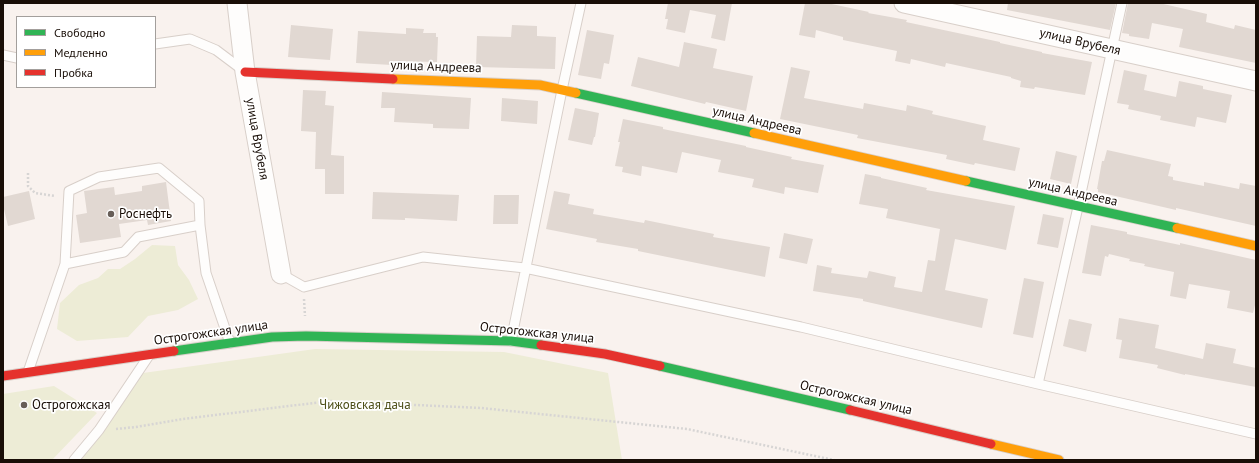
<!DOCTYPE html>
<meta charset="utf-8">
<style>
body{margin:0}
#map{position:relative;width:1259px;height:463px;overflow:hidden;background:#f9f2ee;font-family:"PT Sans",sans-serif}
canvas{display:block}
.frame{position:absolute;inset:0;border:4px solid #190e07;pointer-events:none}
.legend{position:absolute;left:16px;top:16px;width:140px;height:72px;box-sizing:border-box;background:#fff;border:1px solid #a39f9c;margin:0;padding:5px 7px;list-style:none;font-size:12px;color:#190e07}
.legend li{display:flex;align-items:center;gap:8px;height:20px}
.legend b{width:20px;border:1px solid #a39f9c}
</style>
<div id="map">
<canvas width="1259" height="463"></canvas>
<div class="frame"></div>
<ul class="legend">
<li><b style="height:5px;background:#30b455"></b>Свободно</li>
<li><b style="height:5px;background:#ff9f0a"></b>Медленно</li>
<li><b style="height:5px;background:#e5322d"></b>Пробка</li>
</ul>
</div>
<script>
const c = document.querySelector('canvas').getContext('2d');
c.lineJoin = 'round';
function fillPath(path, color) { c.fillStyle = color; c.fill(path, 'evenodd'); }
function stroke(path, color, width, dash) { c.strokeStyle = color; c.lineWidth = width; c.lineCap = dash ? 'butt' : 'round'; c.setLineDash(dash || []); c.stroke(path); }
function write(font, color, halo, rows, align = 'center') {
  c.font = font + ' "PT Sans",sans-serif'; c.lineWidth = 3.5; c.setLineDash([]); c.textBaseline = 'middle'; c.strokeStyle = halo; c.fillStyle = color; for (const [text, x, y, turn = 0] of rows) {
    c.save(); c.translate(x, y); c.rotate((+turn || 0) * Math.PI / 180); c.textAlign = isNaN(turn) ? turn : align; if (halo) c.strokeText(text, 0, 0); c.fillText(text, 0, 0); c.restore();
  }
}
const green = new Path2D(`
 M152,245L175,246L178,265L189,280L198,299L178,310L148,316L128,337L77,341L57,329L60,303L79,285L98,278L108,269H120L135,259Z
 M315,349L504,352L608,373L622,460H77L115,415L143,373Z
 M54,386L97,413L52,460H3V394Z`);
const building = new Path2D(`
 M668,3H732L725,41L711,38L716,15L690,10L685,33L666,29L668,19H665Z
 M805,3H827L869,12L868,13L907,20L906,22L1000,42V43L1042,52V53L1092,62L1085,95L1035,87L1034,89L1020,87L1021,81L1011,78V77L946,63L945,67L911,59L910,64L895,61L897,51L843,40V37L816,30L815,38L799,35Z
 M1008,3H1116L1110,30L1007,10Z
 M1128,3H1159L1207,14L1206,22L1234,29L1235,25L1256,30V63L1179,47L1183,29L1152,23L1149,39L1129,36V34L1122,33Z
 M291,25L333,29L330,60L288,57Z
 M512,25L537,26V36L556,37L555,69L476,67L477,36L511,37Z
 M406,28L424,29L423,33H436V37H438L437,62L392,61V65L356,63L358,31L406,34Z
 M587,30L614,35L609,64L604,63L601,79L578,75Z
 M684,42L717,49L713,68L753,76L746,111L706,102L705,104L631,86L638,57L679,67Z
 M791,67L810,71L804,98L863,109L864,103L906,111L907,105L933,111L932,114L986,126L983,140L1020,148L1015,171L975,163L974,165L946,159L947,155L857,138L858,135L780,119Z
 M1124,70L1147,75L1144,90L1176,97L1179,81L1203,86V89L1232,95L1226,123L1197,117L1195,127L1160,120L1161,116L1128,109L1129,105L1117,103Z
 M303,90L326,91L325,105L334,106L331,155L344,156V194H325V169H315L316,132L301,131Z
 M382,92L471,98L469,129L433,128V124L394,122L395,108H381Z
 M502,98L538,101L537,124L501,121Z
 M575,108L599,113L595,137H594L592,145L568,140Z
 M623,119L663,127V129L746,146V147L792,157L791,159L824,165L818,193L785,187L784,194L752,187L754,179L718,172L721,160L682,152L677,173L642,166L641,176L622,172L623,167L615,166L620,142H618Z
 M1107,150L1171,164L1168,176L1173,177V180L1204,186V182L1239,189L1240,183L1256,186V226L1176,208V210L1098,192V189H1097L1102,161H1104Z
 M1056,151L1077,156L1071,184L1050,179Z
 M865,174L881,177V178L927,188L926,190L1015,206L1006,250L955,239L945,290L988,299L982,328L863,301V299L813,291L817,265L832,268L831,273L867,278L869,271L896,277L894,287L922,292L928,260L935,261L940,229L886,218L888,209L859,204Z
 M166,182L171,221L148,225L147,220L119,224L121,237L80,243L76,215L87,213L84,191L114,187L115,195L142,191V186Z
 M29,191L35,219L8,226L3,205V197Z
 M554,191L570,194L568,204L594,209L593,214L644,223L645,220L714,234L713,237L770,247L765,277L638,251V249L596,242L597,239L546,229Z
 M373,192L459,195L457,221L405,218V220L372,219Z
 M494,195H519L518,224H493Z
 M1043,214L1064,218L1058,248L1037,244Z
 M1091,225L1127,232V234L1180,245V243L1256,260V301L1253,313L1227,308L1230,291L1189,284L1186,299L1170,296L1174,272L1144,266L1145,264L1129,261L1130,259L1109,254L1108,257L1105,256L1101,276L1082,273Z
 M784,233L813,239L807,264L779,258Z
 M1024,278L1044,282L1033,338L1013,334Z
 M1119,318L1159,325L1155,348L1203,359L1206,343L1236,349L1233,363L1256,368V387L1185,374V375L1157,368L1158,365L1119,358L1122,340L1116,339Z
 M1069,319L1092,324L1086,352L1063,346Z`);
const path = new Path2D(`
 M28,173V186L35,193L55,196
 M304,299L305,316
 M116,429L136,427L183,419L330,401L481,408L687,429L834,460`);
const lane = new Path2D(`
 M155,44L190,39L216,50L244,71
 M3,55L17,58
 M65,264L69,191L99,177L159,168L199,201L200,225
 M281,274L304,287L423,257L525,268L801,327L1038,384L1256,434
 M511,341L562,90L581,3
 M28,372L65,264L124,252L138,237L200,225L206,273L230,343
 M1038,384L1078,207L1122,3
 M74,460L99,430L148,357`);
const street = new Path2D(`
 M237,3L245,72L281,274
 M904,3L1256,81`);
const fast = new Path2D(`
 M576,93L754,133
 M966,181L1177,228
 M174,351L272,337L306,336L511,341L541,345
 M660,366L850,410`);
const slow = new Path2D(`
 M393,79L540,85L576,93
 M754,133L966,181
 M1177,228L1256,246
 M991,444L1059,460`);
const jam = new Path2D(`
 M245,72L393,79
 M541,345L605,354L660,366
 M3,376L174,351
 M850,410L991,444`);
const markers = [
 [111,214,4,"#675e58"],
 [24,405,4,"#675e58"]
];
const streetNames = [
 ["улица Врубеля",1080,42,13],
 ["улица Андреева",436,67,2],
 ["улица Андреева",757,121,13],
 ["улица Врубеля",257,139,80],
 ["улица Андреева",1073,192,13],
 ["Острогожская улица",211,333,-8],
 ["Острогожская улица",537,333,6],
 ["Острогожская улица",856,398,13]
];
const poiNames = [
 ["Роснефть",119,214],
 ["Острогожская",32,405]
];
const parkNames = [
 ["Чижовская дача",365,405]
];
fillPath(green, '#edecd6');
fillPath(building, '#e1d8d2');
stroke(lane, '#d8cfc9', 11);
stroke(street, '#d8cfc9', 21);
stroke(fast, '#d8cfc9', 11);
stroke(slow, '#d8cfc9', 11);
stroke(jam, '#d8cfc9', 11);
stroke(path, '#d7d5d4', 2.5, [2, 2]);
stroke(lane, '#fefdfc', 9);
stroke(street, '#fefdfc', 19);
stroke(fast, '#30b455', 9);
stroke(slow, '#ff9f0a', 9);
stroke(jam, '#e5322d', 9);
for (const [x, y, r, color] of markers) { const dot = new Path2D(); dot.arc(x, y, r, 0, 2 * Math.PI); c.fillStyle = color; c.fill(dot); stroke(dot, '#fff', 1.5); }
write('13px', '#190e07', '#fff', streetNames);
write('13px', '#190e07', '#fff', poiNames, 'left');
write('13px', '#4d4f18', '#fff', parkNames);
</script>
